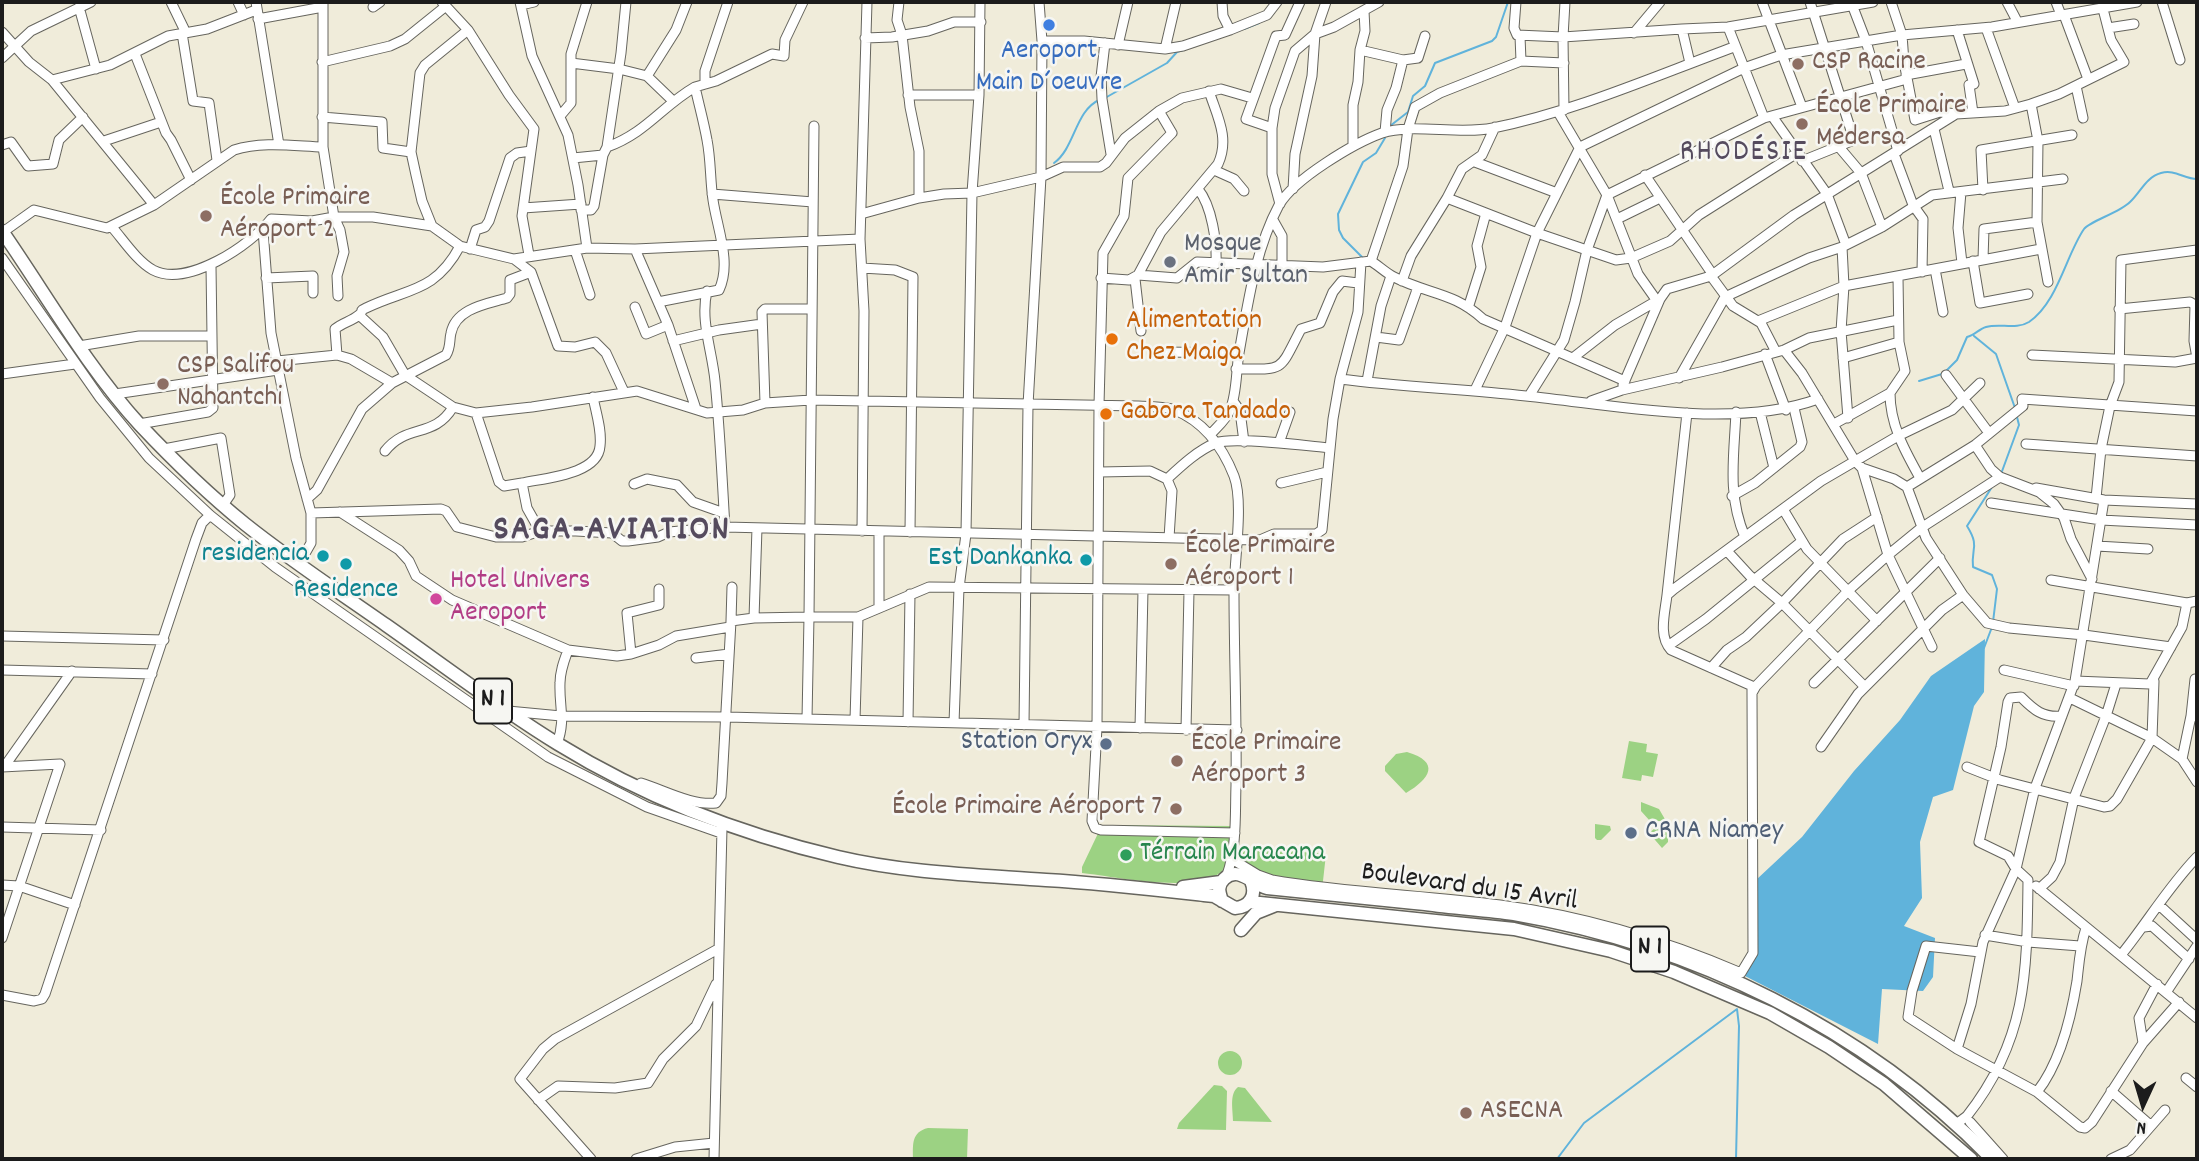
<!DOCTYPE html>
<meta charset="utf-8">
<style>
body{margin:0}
#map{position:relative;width:2199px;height:1161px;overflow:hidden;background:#f0ecda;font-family:Dekko,sans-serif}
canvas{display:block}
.frame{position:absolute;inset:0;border:4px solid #1c1c1c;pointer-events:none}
.north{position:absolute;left:2108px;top:1070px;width:70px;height:70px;-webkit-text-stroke:5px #f6f6f2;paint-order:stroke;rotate:184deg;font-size:19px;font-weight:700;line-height:28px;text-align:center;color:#1c1c1c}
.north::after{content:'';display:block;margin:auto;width:24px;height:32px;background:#1c1c1c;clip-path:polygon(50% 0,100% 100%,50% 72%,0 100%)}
</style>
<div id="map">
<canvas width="2199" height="1161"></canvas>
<div class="frame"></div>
<div class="north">N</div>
</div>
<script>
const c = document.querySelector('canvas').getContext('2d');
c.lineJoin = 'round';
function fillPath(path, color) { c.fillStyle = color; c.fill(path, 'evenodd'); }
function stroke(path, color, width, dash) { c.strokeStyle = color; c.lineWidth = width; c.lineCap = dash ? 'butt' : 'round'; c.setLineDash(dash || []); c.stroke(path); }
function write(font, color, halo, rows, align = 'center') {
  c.font = font + ' Dekko,sans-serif'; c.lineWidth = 5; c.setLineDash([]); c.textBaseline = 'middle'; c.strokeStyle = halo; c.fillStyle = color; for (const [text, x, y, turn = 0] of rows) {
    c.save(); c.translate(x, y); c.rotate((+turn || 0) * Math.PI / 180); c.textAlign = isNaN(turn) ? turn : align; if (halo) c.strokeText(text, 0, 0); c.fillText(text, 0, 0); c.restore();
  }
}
const green = new Path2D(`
 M1629,741L1647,744L1646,752L1658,754L1653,777L1642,775L1641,781L1622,778Z
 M1407,752C1441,762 1430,779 1406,793L1385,771V766L1396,754Z
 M1641,802L1659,809L1666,821H1650L1641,811Z
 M1595,824L1610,826L1611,830L1601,840H1597L1595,838Z
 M1102,825L1231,826L1227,865C1209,898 1114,876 1082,873V867Z
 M1659,825L1668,829V842L1662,848L1649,833Z
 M1242,847L1326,854L1322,890L1242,869Z
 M1218 1063a12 12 0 1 1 24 0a12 12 0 1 1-24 0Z
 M1214,1085L1222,1086L1227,1091L1226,1130L1177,1129L1179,1123Z
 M1238,1087L1245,1088L1272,1122L1233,1121C1233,1110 1229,1094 1238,1087Z
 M928,1128L968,1129L967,1159H913C913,1145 911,1132 928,1128Z`);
const water = new Path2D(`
 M1985,639L1984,692L1974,706L1953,790L1933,797L1920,842L1922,898L1904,926L1935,938L1933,977L1923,991L1882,989L1878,1044L1743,975L1755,956L1756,880L1802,837L1854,771L1900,720L1931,676Z`);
const stream = new Path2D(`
 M1244,29L1259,23
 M1105,98L1167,63L1177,52L1183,50
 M1390,126L1408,112L1413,96L1425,86L1435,63L1492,41L1496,37L1508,2
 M1054,163C1075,148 1075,111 1099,100
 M1363,258L1343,238L1339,230L1338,214L1363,162L1376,153L1385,138
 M1974,336L1996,354L2015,408
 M1946,371L1957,360L1967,337C1975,335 1979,329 1986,327C2000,323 2016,330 2029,322C2058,302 2066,255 2084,229C2090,221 2119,213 2130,202C2140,193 2146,177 2161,173C2175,169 2184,179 2197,179
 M1919,381L1942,374
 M2001,474L2019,425L2017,417
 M1992,487L1967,526C1980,547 1971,547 1973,567L1992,575L1997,589L1993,622
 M1984,648L1992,627
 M1557,1159L1584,1123L1737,1009L1739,1026L1736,1159`);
const minor = new Path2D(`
 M171,2L186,33
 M238,2L244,15
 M256,2L279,145
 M323,2V147L334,217L340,230L344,252L337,276L338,296
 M442,2L468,30L509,95L534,129L522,216L529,255
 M520,2L532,56L568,135L578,185L587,248
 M899,2L897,20L902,35L910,107L919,151V198
 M1222,2L1223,16L1230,30
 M1516,2L1514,28L1517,35L1563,37L1682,29L1690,63
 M1762,2L1802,107
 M1851,2L1866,41L1898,151
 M1891,2L1902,35L1904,62L1915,120L1940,112L1956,114
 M2007,2L2017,21
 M2056,2L2061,15
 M2162,2L2180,60
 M521,5L534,2
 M79,7L96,69
 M373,7L380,2
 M2064,15L2088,79
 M258,19L323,7
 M1728,27L1764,118
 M1986,28L2015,108
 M2108,28L2134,24
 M1682,29L1728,27L1873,2
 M468,30L425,65L420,73L411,152L416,175L422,201L432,226L460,246L514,259L587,248L635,249L860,239
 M1957,30L1974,84L1969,85L1973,113
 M2,32L29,62L52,80L154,205L107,228L34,210L3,232
 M182,33L193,101L209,103L217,160
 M1634,33L1660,2
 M1520,36L1521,61
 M865,38L892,37L928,31L954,22H981
 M1042,41H1084L1165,49L1183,46L1230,30L1267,15L1277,2
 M1105,43L1101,77L1102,99L1111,154
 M1118,45L1128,2
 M1165,49L1176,2
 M1360,50L1403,60
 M135,54L166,133L171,140L191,180
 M2,58L31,31L91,2
 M322,62L390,46L405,39L446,6
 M571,63L619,69L647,76L676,30L687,2
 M1906,75L1966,64
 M647,76L673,101
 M52,80L110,65L168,36L207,29L256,10
 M705,84V71L728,2
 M2076,86L2083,118
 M695,87L716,81L772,54L784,56L785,40L803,2
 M908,95H979
 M2031,104L2059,94L2124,62L2111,40L2103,9
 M1564,110L1563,37L1565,2
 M1159,111L1172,133L1128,178L1124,216L1103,253L1099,405L1097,727L1092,821L1095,828L1101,830L1235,833
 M1558,112L1607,195L1638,274L1657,301
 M560,116L571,103V54L587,2
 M1772,116L1827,194L1846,245
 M322,117L382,122L383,148L411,152
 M1272,128L1246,119L1276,36L1285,35L1300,2
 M1934,129L1949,191
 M1385,132L1387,110L1396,88L1403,60L1418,58L1425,36
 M104,141L161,122
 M2,145L11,142L28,166L53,164L59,140L83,117
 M1353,145V105L1358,82L1360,50L1365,31L1364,11
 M607,147C646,133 662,106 695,87C699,105 704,123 707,140C711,160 710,180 713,200C717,228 732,263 719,290L658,302
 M1839,147L1861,173L1882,227
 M1894,154L1913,205L1923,219L1922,272
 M573,158L603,155
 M1802,161L1854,140L1810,2
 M1475,162L1557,193
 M1214,170L1234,179L1244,191
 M1645,175L1713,275
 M1198,189C1212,206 1217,242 1216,264
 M1293,189L1295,154L1312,76L1315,34L1326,2
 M1983,190L1981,150L2072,135
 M1961,192L1958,228L1962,263
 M712,194L813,202
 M1447,198L1537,233L1616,260L1631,258L1670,241L1699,215L1797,153
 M1280,204L1272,174V128L1275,108L1295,51L1315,34L1334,27L1379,2
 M154,205L234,150C262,141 294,146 323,147
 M523,208L581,204
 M581,210H591L594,206L603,155L607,147L621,53L626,2
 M861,214L919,198L944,194L972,193L1041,177L1063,167H1100L1106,163L1125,138L1159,111L1182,98L1221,89L1252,98
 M1617,219L1660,198
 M1273,220L1282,236V265
 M112,227C124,241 137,261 153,270C187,288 251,245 271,219L312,221L334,217H373L432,226
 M263,230L271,333L296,458L311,513V543L299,564
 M1842,247L1844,286L1841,331L1848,418
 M470,249L476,230L485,227L489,221L510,158L517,153L531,151
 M635,249L668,325L696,409
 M575,250L590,295
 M2,258L100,398L149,458L210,515L275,567L548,757L647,807L721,833
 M514,259L531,272L558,346L575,347L595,342L606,353L624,392
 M1983,259L1984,229L2037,222
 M1371,261L1403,166L1408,129L1415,107L1440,93L1521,61L1564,63
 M1973,261L1980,303L2028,294
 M862,268L895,270L913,277L910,532
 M1935,269L1943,312
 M1138,275L1161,232L1218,164C1230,138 1217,116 1209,91
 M1711,276L1794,215L1956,114L2005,111L2031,104L2038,141L2037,222L2048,282
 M266,278L313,276V293
 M1101,278L1129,280L1138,275L1177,278L1197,262L1323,267L1371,261C1379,266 1386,273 1394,277C1427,294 1454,292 1483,319L1625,381
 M1135,279L1141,331
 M1402,281L1411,256L1447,198L1462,169L1482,155L1495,127
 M707,291C700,321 712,350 715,381C720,430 722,479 725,527
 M1469,305L1481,267L1477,246L1486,213
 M635,307L646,334L668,325
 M359,315L383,337L405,375L453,407L476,413L532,407L637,391L707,413L743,410L765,403L811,400L1138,406C1150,407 1163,406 1175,410C1204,422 1223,448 1234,476C1244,502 1234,562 1234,593C1234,657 1237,721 1236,785C1235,816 1237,846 1227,875
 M1758,321L1844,286L2041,249
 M1376,337L1399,340L1418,287
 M673,341L719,330L762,324
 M79,346L139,336H211
 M1784,350L1802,373L1855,461L1862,468L1894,479L1907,487L1926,538L1963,595L1987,623L2009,628L2084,635L2171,647
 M1164,352L1239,353
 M1765,354L1786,410
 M337,355L335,329C342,323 352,321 359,315C365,309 358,312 366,308C407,288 435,293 460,246
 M2032,355L2175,362L2197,358L2194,341L2195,305L2190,302L2119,309
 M1574,357L1615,325L1660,299
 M1843,358L1899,342
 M277,361L337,355L351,359L392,383
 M1236,369C1286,369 1278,373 1301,329L1320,323L1333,292L1342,281L1358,283
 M2,374L75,364
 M1946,375L1989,433
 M1679,378L1725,297L1809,258L1842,247L1882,227L1932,195L2063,179
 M1340,379C1402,387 1464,389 1526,396C1616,405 1732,430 1818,399
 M1367,381L1381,306L1391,276
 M1980,383L1952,410L1898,436L1821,481L1674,589L1667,595C1665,613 1658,636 1671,650L1752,686V693L1756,686L1849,590L1888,555L1921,528L2000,477
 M1623,385L1660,299L1667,289L1711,276L1733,306L1761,323L1776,352
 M1475,390L1505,327L1537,233L1580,147L1744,68L1781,55L1902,35L1992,27L2137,2
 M1890,393C1890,425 1905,451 1920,478
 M115,394L278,370
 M1529,396L1564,340L1575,302L1587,250L1607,195L1764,118L1907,79
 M1233,401L1240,411L1244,442
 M1591,401L1622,390L1722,367L1784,350L1809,338L1898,320
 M765,403L762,312L765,309H812
 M1736,412C1734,457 1727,495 1745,537
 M1760,412L1774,468
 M476,413L499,482L504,486L522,483L527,508L540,531
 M139,424L208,412L213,408L211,266
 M1834,424L1890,393L1905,371L1899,342L1898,277
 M1210,435C1216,428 1226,420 1230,410C1237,394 1236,371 1239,353C1248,303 1255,250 1279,205C1294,179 1354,143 1382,133C1412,123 1458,135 1493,128C1576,111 1655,76 1734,47
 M1279,443L1290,412
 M2026,444L2197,456
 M1975,445L1991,469L2000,477L2039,492L2054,504L2064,518L2071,539L2092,579
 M164,449L221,438L230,495L223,505
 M385,451C407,423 434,439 453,407
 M1862,468L1888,555L1932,647
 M1100,472L1150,471L1167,479L1172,491L1169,538
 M1167,479C1181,466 1198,450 1216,443C1233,436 1308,446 1330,448
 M522,483C544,478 598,475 600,446C602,430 596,413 593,397
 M1281,483L1327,472
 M634,484L647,479L677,485L693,502L724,513
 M1907,487L1975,445L2023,406L2022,399L2197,411
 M2036,488L2104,500L2197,504
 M1732,496L1755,483L1800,447L1802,442L1794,408
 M2096,498L2101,449L2110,406L2119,382L2121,260L2197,250
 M307,499L317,490L362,409L392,383L446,355C451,347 449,341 451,333C456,308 487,304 507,298L510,294V280L531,272
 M1991,503L2101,520L2197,525
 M1783,509L1807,549L1877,621
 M340,512L399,550L409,561L416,576L452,600L568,650L617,656L631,654L659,645L676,636L730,627
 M311,513L441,509L446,511L457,527L496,537H522L540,531H576L612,533L622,541H628L658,537L669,532L725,527L1260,540L1274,534H1316L1322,530L1333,419L1340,379L1358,312L1361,262
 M862,531L864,311L860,239L867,2
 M2097,546L2148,549
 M1727,551L1750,576L1782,603L1865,687
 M2051,580L2187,603
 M1667,595L1687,413
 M879,607V532
 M754,618L757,528
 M731,621L732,587
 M2,636L164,640
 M1668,646L1706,619L1802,541
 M631,654L627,613L659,605V589
 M696,658L729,654
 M1711,668L1727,650L1746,637L1782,603L1843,539L1877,517
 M2,670L152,674
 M2004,670L2074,686
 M2075,681L2150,684L2182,627L2187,603L2197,601
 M1814,683L1940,558
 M2070,698L2152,738L2182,759L2197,782
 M508,711L561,716L727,717L1237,730
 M2191,716L2195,679
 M807,719L809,617H858L929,587L1234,590
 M855,720L858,617
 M908,722L910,594
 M954,723L959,588L966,534L972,193L979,95L980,2
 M1024,725L1028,405L1041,177L1042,41L1039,2
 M1140,728L1143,590
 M1186,730L1189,591
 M557,744C566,719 559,708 560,683C560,671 564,661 568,650
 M1821,747L1858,694L1942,610L1963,595
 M2182,759L2191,716L2197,717
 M2,767L60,764L2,938
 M4,767L72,671
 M1967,767L2000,780L2104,807L2110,806L2117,799L2152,738L2154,681
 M641,783C664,790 692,806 716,803L721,796L722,783L731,621L754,618L809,617L814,126
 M2,827L101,830
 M1235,861L1258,875L1272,880C1347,893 1424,895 1500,905C1585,916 1662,939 1741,973L1753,953L1752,693
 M2,885L19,886L75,905
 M2036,886L2197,1018
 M2039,889L2052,877L2060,862L2074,798L2106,716L2116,684
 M2159,905L2197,940
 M2144,927L2152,926L2189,959
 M2086,928C2080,946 2079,963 2077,981C2071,1018 2060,1063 2037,1092L2080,1127L2085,1128L2092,1122L2143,1043L2139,1018L2157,984
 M1985,935L2028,942L2080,946
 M1980,952L1926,946L1912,991L1908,1017L1957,1049L2037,1092
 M2121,955C2147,923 2168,887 2197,857
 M2167,991L2197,946
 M2,995L34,1001L42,999L45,994L196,539L202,523L210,515
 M2143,1043L2179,1002
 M1957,1049L1971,1004L1983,942L2016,869L2035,788L2075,681L2104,500
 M2186,1078L2197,1087
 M2111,1091L2150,1125
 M538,1100L558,1086L615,1088L648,1083L663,1059L696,1026L716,984
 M1953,1122H1959L1967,1116C2027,1040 2027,973 2028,880L2016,869L2008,856L1979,842L2001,747L2008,702L2010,698L2021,697C2034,710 2043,718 2062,716
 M1970,1122L2003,1159
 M591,1159L520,1079L543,1049L555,1039L718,949
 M636,1159L675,1147L714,1143
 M714,1159L722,828
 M2111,1159L2130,1150L2165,1110`);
const highway = new Path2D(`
 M2,231C47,296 87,367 140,425C173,460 208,494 245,524C290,560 339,592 386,625C443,665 499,708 558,744C644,797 740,834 838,857C906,873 977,875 1046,880C1099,883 1151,889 1204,895L1214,896L1235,908C1250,907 1257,895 1251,881
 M1183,887L1221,882
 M1222,901C1219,892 1217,886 1224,879C1238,865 1252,884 1267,888C1319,893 1372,899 1425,904C1454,908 1485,910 1514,914C1694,945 1864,1028 1992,1159
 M1250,902L1514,929L1611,951L1674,972L1770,1013L1829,1047L1884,1084L1971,1159
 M1241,930L1256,913L1276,905`);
const markers = [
 [1049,25,7,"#3f7fe0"],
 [1798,64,7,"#8d6e63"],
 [1802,124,7,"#8d6e63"],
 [206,216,7,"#8d6e63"],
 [1170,262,7,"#6b7280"],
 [1112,339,7,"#e8710a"],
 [163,384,7,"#8d6e63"],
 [1106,414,7,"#e8710a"],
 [323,556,7,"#0f9aa8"],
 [1086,560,7,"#0f9aa8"],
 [346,564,7,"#0f9aa8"],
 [1171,564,7,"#8d6e63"],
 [436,599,7,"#d1479c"],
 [1106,744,7,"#5c6f8a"],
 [1177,761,7,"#8d6e63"],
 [1176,809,7,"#8d6e63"],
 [1631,833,7,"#5c6f8a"],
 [1126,855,7,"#2e9e5b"],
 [1466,1113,7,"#8d6e63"]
];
const shields = [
 [493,701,38],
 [1650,949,38]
];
const shieldNames = [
 ["N 1",493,701],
 ["N 1",1650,949]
];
const shopNames = [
 ["Aeroport",1049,53],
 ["Main D´oeuvre",1049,85]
];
const educationNames = [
 ["CSP Racine",1812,64],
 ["École Primaire",1816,108],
 ["Médersa",1816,140],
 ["École Primaire",220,200],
 ["Aéroport 2",220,232],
 ["CSP Salifou",177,368],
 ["Nahantchi",177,400],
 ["École Primaire",1185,548],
 ["Aéroport 1",1185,580],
 ["École Primaire",1191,745],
 ["Aéroport 3",1191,777],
 ["École Primaire Aéroport 7",1162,809,"right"],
 ["ASECNA",1480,1113]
];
const worshipNames = [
 ["Mosque",1184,246],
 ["Amir Sultan",1184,278]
];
const foodNames = [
 ["Alimentation",1126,323],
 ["Chez Maiga",1126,355],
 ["Gabora Tandado",1120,414]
];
const cultureNames = [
 ["residencia",309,556],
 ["Est Dankanka",1072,560],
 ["Residence",346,592,"center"]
];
const hotelNames = [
 ["Hotel Univers",450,583],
 ["Aeroport",450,615]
];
const serviceNames = [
 ["Station Oryx",1092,744],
 ["CRNA Niamey",1645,833,"left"]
];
const leisureNames = [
 ["Térrain Maracana",1140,855]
];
const streetNames = [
 ["Boulevard du 15 Avril",1469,889,8]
];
const neighbourhoodNames = [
 ["RHODÉSIE",1744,155]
];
const districtNames = [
 ["SAGA-AVIATION",612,533]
];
fillPath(green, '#9cd283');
fillPath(water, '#60b3db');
stroke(stream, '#60b3db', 2);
stroke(minor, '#66655e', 11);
stroke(highway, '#66655e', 15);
stroke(minor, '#fff', 9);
stroke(highway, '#fff', 12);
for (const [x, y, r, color] of markers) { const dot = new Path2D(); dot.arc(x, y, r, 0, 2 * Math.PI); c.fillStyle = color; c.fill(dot); stroke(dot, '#f6f6f2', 2.5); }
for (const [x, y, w] of shields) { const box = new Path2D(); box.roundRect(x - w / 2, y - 22.5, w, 45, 5); c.fillStyle = '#f6f6f2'; c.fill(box); stroke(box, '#1c1c1c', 2); }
write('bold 26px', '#1c1c1c', null, shieldNames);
write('28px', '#366cbe', '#f6f6f2', shopNames);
write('28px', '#785e54', '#f6f6f2', educationNames, 'left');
write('28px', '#5b616d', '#f6f6f2', worshipNames, 'left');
write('28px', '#c56008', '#f6f6f2', foodNames, 'left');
write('28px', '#0d838f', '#f6f6f2', cultureNames, 'right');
write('28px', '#b23c85', '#f6f6f2', hotelNames, 'left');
write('28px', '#4e5e75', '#f6f6f2', serviceNames, 'right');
write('28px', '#27864d', '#f6f6f2', leisureNames, 'left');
write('28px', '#1c1c1c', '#f6f6f2', streetNames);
c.letterSpacing = '2px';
write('30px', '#554b5e', '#f6f6f2', neighbourhoodNames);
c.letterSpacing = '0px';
c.letterSpacing = '2px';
write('bold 35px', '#554b5e', '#f6f6f2', districtNames);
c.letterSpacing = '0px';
</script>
